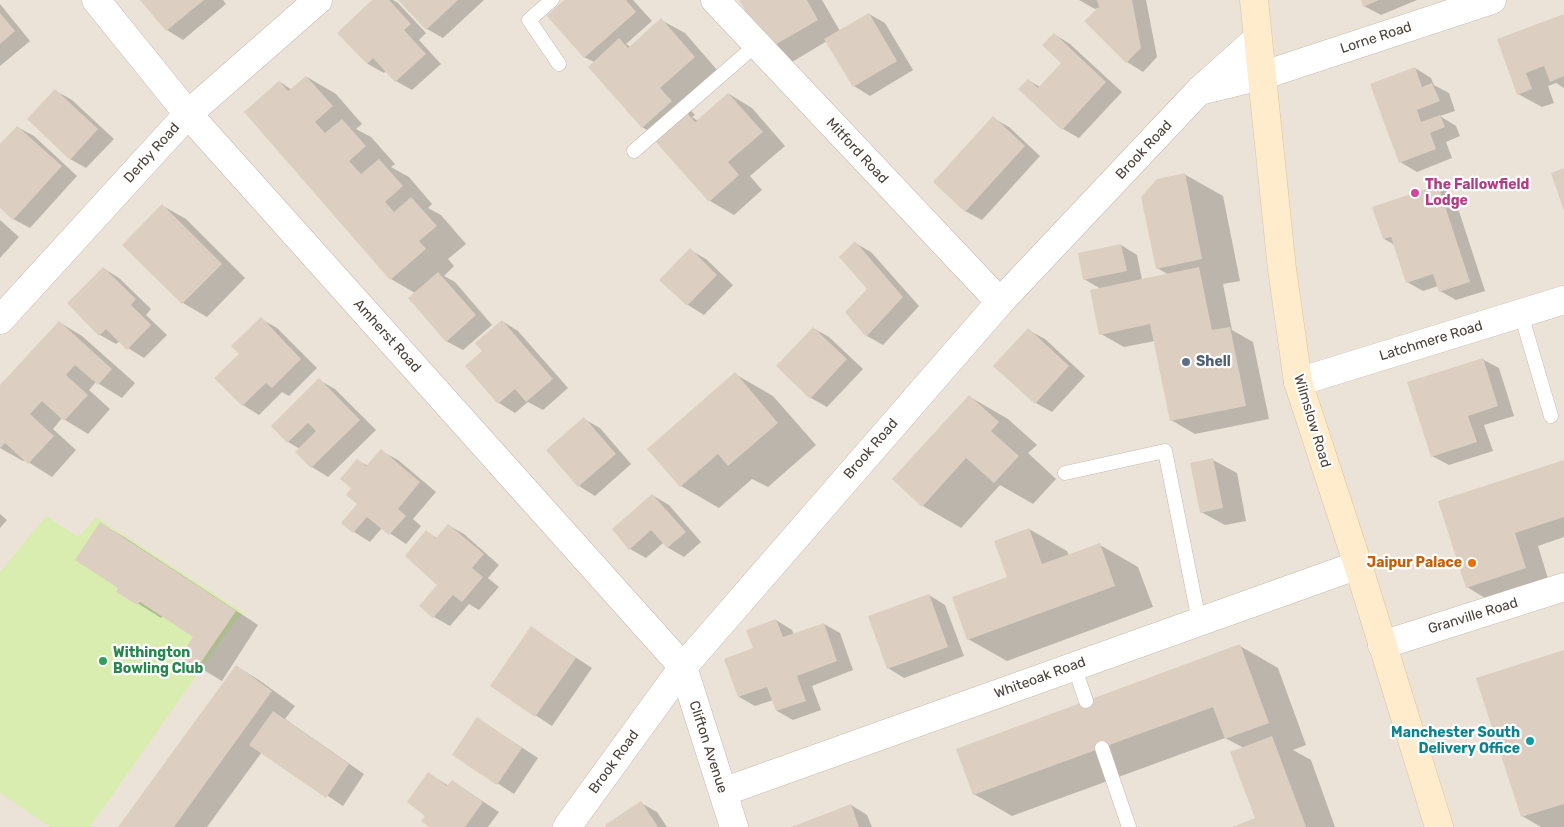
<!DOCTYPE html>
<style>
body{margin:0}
canvas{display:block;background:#f6f2eb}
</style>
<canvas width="1564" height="827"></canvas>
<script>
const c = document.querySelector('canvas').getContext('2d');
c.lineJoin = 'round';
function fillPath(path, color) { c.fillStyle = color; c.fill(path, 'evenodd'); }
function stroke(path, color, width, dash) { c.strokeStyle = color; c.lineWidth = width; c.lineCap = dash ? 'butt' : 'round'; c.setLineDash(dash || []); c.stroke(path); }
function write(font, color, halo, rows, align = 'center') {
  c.font = font + ' Rubik,sans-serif'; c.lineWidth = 4.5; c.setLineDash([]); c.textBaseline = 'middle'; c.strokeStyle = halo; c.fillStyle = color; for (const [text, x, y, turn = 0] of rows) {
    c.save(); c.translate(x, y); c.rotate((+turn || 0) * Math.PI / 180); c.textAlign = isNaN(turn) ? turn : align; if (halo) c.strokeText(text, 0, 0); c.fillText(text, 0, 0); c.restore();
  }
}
const residential = new Path2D(`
 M0,0H1564V827H0Z`);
const green = new Path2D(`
 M46,516L78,537L96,517L244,613L234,622L90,827H50L0,793V572Z`);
const shadow = new Path2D(`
 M142,0H223L226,4L183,40L167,30Z
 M374,0H393L398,3L426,33L419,40L441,64L412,90L396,81L386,70L384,73L368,64L339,33Z
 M400,0H484L443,38L427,29Z
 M566,0H633L652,21L626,44L631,47L661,20L685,33L718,71L683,102L695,115L692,117L698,121L729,94L752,108L785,146L750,176L762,190L734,215L710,201L657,141L661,138L642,127L594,62L584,57Z
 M741,0H822L840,31L869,14L885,23L913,70L870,96L854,86L827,41L792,62L769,48Z
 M1079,0H1146L1157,57L1143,72L1127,62L1086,21L1099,8L1095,9Z
 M1362,0H1417L1381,15L1364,6Z
 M0,4L30,41L0,66Z
 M1564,16V88L1556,83L1548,86L1554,103L1542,107L1518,94L1499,40Z
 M1054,34L1070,44L1122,92L1079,138L1063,129L1028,80L1040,87L1063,63Z
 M1415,68L1431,78L1434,85L1449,93L1455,111L1440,116L1456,126L1460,136L1446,142L1452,158L1417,172L1400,162Z
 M307,77L336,94L362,124L356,129L371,137L395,164L391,167L409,177L432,204L428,208L441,215L466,244L448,259L454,266L444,276L455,282L492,325L463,350L446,341L415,293L391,279L280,82L292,90Z
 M56,91L72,100L114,139L86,168L70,159Z
 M993,118L1009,127L1040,156L982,220L965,211Z
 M17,127L34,136L77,176L30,228L13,219L0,207V146Z
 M1184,174L1223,196L1240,281L1223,284L1232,330L1253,342L1269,419L1195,434L1171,420L1155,341L1124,347L1101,334V289L1084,279L1121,245L1137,255L1142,280L1169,275L1157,268Z
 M1438,186L1454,196L1485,291L1456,300L1440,291L1438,286L1423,291L1407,282L1395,245L1384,239Z
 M163,206L186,219L245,278L207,317L183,303L124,244Z
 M0,220L19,237L0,258Z
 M855,243L871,252L919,306L883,345L867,336L868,289Z
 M690,250L706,259L733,285L704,315L688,305L661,280Z
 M103,268L119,278L151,309L146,315L167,335L144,358L128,348L120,341L116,344L100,335Z
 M261,319L277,328L317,368L289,396L282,392L259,415L243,405L216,378L241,354Z
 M502,321L518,331L568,388L543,410L528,402L515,413L499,403L483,351Z
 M59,322L82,336L135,383L122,398L96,382L89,390L110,409L88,434L62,418L53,429L76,450L52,477L25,460L23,461L0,448V387Z
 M813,328L829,337L863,369L827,407L811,398Z
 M1028,330L1045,339L1085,376L1052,412L1036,403Z
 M1482,359L1499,368L1514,416L1484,425L1493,451L1449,465L1432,456Z
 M735,374L773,396L816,445L768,487L752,479L719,508L681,486Z
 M319,380L335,389L376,430L328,477L312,467L297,452L300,449L288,442Z
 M970,397L1008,419L1037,445L1028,453L1056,479L1033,504L1000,485L961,528L923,506Z
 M584,419L600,428L631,464L595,496L579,486Z
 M381,451L398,460L436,492L413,519L421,526L406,544L382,528L370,542L354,532L343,523L359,504L353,488L357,460L368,466Z
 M1213,460L1237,473L1246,521L1225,525L1201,512Z
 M1564,461V537L1538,546L1549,582L1490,601L1467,587Z
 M652,495L669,505L701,542L684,557L667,547L663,543L646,558L630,549Z
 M0,514L7,520L0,528Z
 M100,523L124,537L258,625L222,681L182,657L195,636L163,616L161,618L118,591L120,587Z
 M448,525L464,534L499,565L488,578L499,587L479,610L469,604L450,626L434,617L439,584L427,532L437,538Z
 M1029,529L1067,551L1069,556L1100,545L1138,567L1153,607L1007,661L968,639L1008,578Z
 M929,595L945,605L964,656L904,678L888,668Z
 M776,620L792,630L794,635L824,624L840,633L853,670L812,686L821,710L793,720L777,711L773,700L755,706L739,697L755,649Z
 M531,628L592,668L552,726L491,686Z
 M1240,646L1278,668L1306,745L1293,750L1311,760L1335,827H1235L1256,819L1244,748L1225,738L1012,816L974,794Z
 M1564,651V827H1541L1522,816Z
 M236,666L259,680L295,706L285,719L364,774L343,806L262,752L207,827H120Z
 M478,719L538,758L514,794L454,755Z
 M429,774L449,786L452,781L499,812L488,827H431L427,816Z
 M641,803L657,812L667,827H607Z
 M851,805L867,815L872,827H794Z`);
const building = new Path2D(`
 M140,0H204L166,31Z
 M372,0H389L411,24L404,30L426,54L395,82L373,58L367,64L337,33Z
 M398,0H458L426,30Z
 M564,0H626L636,12L584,58L547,16Z
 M739,0H807L818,20L768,49Z
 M1097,0H1132L1141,48L1126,63L1084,21L1099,7Z
 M1361,0H1379L1363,7Z
 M0,13L15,31L0,44Z
 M869,13L897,61L853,87L824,39Z
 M1564,14V76L1550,82L1544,66L1526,73L1532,89L1517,95L1497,39Z
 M661,18L695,57L660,88L672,101L642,128L588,67L619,38L628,48Z
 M1054,33L1106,82L1062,130L1018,89L1028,79L1038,88L1061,63L1042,45Z
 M1415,67L1422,87L1432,83L1440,101L1417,110L1421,122L1440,115L1445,127L1430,133L1436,149L1399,163L1370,84Z
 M306,76L333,106L315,122L325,133L342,119L366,146L349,161L361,174L379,159L403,186L385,202L394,212L411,197L437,226L419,241L426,249L390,280L244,112L279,81L288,91Z
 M55,89L98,129L70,160L27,119Z
 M728,93L763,132L728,162L739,175L709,202L655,141L687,113L695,122Z
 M993,116L1025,146L965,212L933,182Z
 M17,126L62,166L13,220L0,208V144Z
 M1564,168V211L1551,173Z
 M1185,173L1202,259L1156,269L1141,197L1157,179Z
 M1438,185L1470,282L1439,292L1433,274L1406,283L1391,237L1383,239L1372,207Z
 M162,204L222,264L182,304L122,245Z
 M855,241L903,297L866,337L845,312L867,289L839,257Z
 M1121,244L1127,271L1083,280L1078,253Z
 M690,248L717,275L687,306L659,280Z
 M103,267L136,299L131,305L151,325L127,350L106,329L99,336L67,303Z
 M1199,267L1212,330L1230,327L1246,406L1170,421L1150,324L1099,335L1090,290Z
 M438,272L476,315L446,342L408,298Z
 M261,317L301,359L272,388L266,383L242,406L214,378L239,354L231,346Z
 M502,320L553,379L526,402L515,389L498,404L465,366L482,351L475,343Z
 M59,321L112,369L98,385L75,365L66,375L88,395L64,421L42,401L30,414L54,436L28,464L5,443L0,448V385Z
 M813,327L847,359L810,399L776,366Z
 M1028,328L1069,366L1035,404L993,366Z
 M1483,358L1498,406L1468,416L1477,442L1431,457L1407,382Z
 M735,372L778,423L728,466L718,454L680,487L647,449Z
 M319,378L360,420L311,468L295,452L316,431L308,423L287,443L271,426Z
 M969,395L999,422L991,431L1019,456L994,483L966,458L922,507L892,479Z
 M584,417L616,454L578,487L546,450Z
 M381,449L420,482L398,509L406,516L389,535L367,517L353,533L341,523L357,504L346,495L351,488L340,479L357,459L366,466Z
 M1213,458L1223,508L1200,513L1190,463Z
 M1564,460V517L1515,533L1526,568L1466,588L1438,501Z
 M652,494L686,532L667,548L651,530L629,550L612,529Z
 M100,522L236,611L197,668L180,657L193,637L140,602L137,605L116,592L118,588L75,560Z
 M448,524L484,554L472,568L483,577L462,602L453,595L433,618L419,606L437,585L405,556L426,530L436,538Z
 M1029,528L1042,564L1100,543L1115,586L967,640L952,597L1007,577L994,541Z
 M929,594L948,647L887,669L868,616Z
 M776,619L783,637L824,623L837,661L797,676L806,701L776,711L767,687L738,697L724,659L753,648L746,630Z
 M531,626L576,658L535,717L490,686Z
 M1240,644L1269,723L1225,739L1213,707L973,795L956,749Z
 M1564,650V804L1521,817L1476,678Z
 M236,665L272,691L174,827H118Z
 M273,711L349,764L326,798L249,745Z
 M477,717L522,748L497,785L452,755Z
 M1272,736L1306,827H1232L1255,818L1230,752Z
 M428,772L447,786L452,780L483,802L465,827H429L421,821L425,816L407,802Z
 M641,801L658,827H606L605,825Z
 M851,804L859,827H791L828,813Z`);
const service = new Path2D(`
 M552,0L529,20L559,64
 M634,151L757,44
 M1521,314L1551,416
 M1065,473L1165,451L1199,621
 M1074,666L1086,701
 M1102,748L1129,827`);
const minor = new Path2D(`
 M96,0L188,114L683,667L734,827
 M715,0L1000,302
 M1200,91L1261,76L1492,0
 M0,320L188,114L318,0
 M1298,382L1564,300
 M1382,645L1564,587
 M723,792L1358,565
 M567,827L683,667L1000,302L1199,91L1257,39`);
const secondary = new Path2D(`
 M1254,0L1282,269L1298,382L1358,565L1439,827`);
const markers = [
 [1415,193,5,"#d1479c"],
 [1186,362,5,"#5c6f8a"],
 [1472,563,5,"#e8710a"],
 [103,661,5,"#2e9e5b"],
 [1530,741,5,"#0f9aa8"]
];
const streetNames = [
 ["Lorne Road",1376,38,-18],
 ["Brook Road",1144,150,-47],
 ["Mitford Road",857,151,47],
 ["Derby Road",152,153,-48],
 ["Amherst Road",387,336,48],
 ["Latchmere Road",1431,341,-17],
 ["Wilmslow Road",1312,421,73],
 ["Brook Road",871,449,-49],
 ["Granville Road",1473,616,-17],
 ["Whiteoak Road",1040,678,-20],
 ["Clifton Avenue",708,747,72],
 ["Brook Road",614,762,-54]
];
const hotelNames = [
 ["The Fallowfield",1425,185],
 ["Lodge",1425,201]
];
const serviceNames = [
 ["Shell",1196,362]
];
const foodNames = [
 ["Jaipur Palace",1462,563]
];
const leisureNames = [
 ["Withington",113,653],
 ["Bowling Club",113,669]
];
const cultureNames = [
 ["Manchester South",1520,733],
 ["Delivery Office",1520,749]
];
fillPath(residential, '#ebe3d8');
fillPath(green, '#daedb1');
fillPath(shadow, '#0003');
fillPath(building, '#dccfc2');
stroke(service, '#c6bbaf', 15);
stroke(minor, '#c6bbaf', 29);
stroke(secondary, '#ddc399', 29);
stroke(service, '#fff', 14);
stroke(minor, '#fff', 28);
stroke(secondary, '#ffeccc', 28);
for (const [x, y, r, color] of markers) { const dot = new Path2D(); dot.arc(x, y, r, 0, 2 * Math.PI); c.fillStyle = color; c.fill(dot); stroke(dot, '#fff', 2); }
write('14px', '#4c4138', '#fff', streetNames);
write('bold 14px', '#b23c85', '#fff', hotelNames, 'left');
write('bold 14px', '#4e5e75', '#fff', serviceNames, 'left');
write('bold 14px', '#c56008', '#fff', foodNames, 'right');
write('bold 14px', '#27864d', '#fff', leisureNames, 'left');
write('bold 14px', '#0d838f', '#fff', cultureNames, 'right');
</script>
